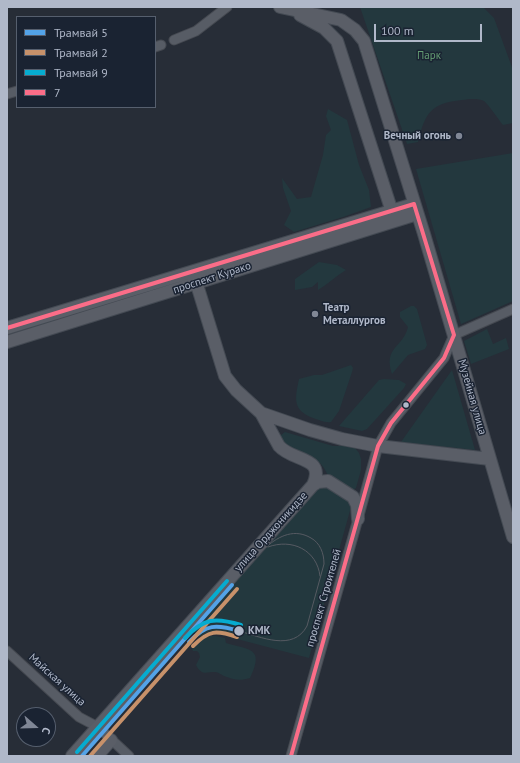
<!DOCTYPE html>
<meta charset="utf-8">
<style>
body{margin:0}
#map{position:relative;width:520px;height:763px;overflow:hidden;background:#272d37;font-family:"PT Sans",sans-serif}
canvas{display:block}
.frame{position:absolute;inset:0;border:8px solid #b0b8c9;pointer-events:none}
.legend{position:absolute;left:16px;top:16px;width:140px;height:92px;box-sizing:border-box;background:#1a2332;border:1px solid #565f6e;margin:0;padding:5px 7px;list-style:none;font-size:12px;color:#b0b8c9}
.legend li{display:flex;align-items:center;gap:8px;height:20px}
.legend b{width:20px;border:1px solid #565f6e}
.north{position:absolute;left:16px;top:707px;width:40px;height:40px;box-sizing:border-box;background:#1a2332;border:1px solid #565f6e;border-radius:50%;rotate:110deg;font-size:11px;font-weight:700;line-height:16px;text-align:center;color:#b0b8c9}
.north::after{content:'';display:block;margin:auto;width:14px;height:18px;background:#808796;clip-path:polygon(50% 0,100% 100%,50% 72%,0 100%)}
.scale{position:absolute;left:374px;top:24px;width:108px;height:18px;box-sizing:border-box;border:2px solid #b0b8c9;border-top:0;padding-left:5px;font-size:12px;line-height:14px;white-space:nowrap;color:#b0b8c9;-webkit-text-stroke:3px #1a2332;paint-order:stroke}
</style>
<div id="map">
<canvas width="520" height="763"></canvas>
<div class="frame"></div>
<ul class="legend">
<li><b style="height:5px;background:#53a3e8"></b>Трамвай 5</li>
<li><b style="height:5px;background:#c7916a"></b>Трамвай 2</li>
<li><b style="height:5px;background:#06acd0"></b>Трамвай 9</li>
<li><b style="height:5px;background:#fb6d88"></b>7</li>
</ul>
<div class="north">С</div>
<div class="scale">100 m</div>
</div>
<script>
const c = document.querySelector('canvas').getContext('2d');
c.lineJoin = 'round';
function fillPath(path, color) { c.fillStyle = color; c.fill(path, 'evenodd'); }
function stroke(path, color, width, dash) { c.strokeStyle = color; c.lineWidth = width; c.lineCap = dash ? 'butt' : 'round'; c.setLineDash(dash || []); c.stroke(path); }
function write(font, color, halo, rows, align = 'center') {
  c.font = font + ' "PT Sans",sans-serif'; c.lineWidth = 3; c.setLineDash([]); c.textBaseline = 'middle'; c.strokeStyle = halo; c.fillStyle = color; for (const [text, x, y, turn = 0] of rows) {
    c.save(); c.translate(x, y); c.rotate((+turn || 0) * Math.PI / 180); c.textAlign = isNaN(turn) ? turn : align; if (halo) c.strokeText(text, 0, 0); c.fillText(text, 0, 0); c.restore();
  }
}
const green = new Path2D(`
 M360,7H477L484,8L494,18L513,70V123L503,125C499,120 488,104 484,101C478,98 469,99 462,100C431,103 425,113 418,142L407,144Z
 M328,109L347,120L359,165L369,190L371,207L343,217L294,232L284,225L291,211L283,188L282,178L297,199L311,197L323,155L326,135L331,130L326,116Z
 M513,153V301L461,324L416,169Z
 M319,262L337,265L346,270C336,276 328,284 318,290V282L312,287L295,290V279Z
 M411,306H414L417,309L427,345L425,349L408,355L392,374C383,347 403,348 408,327L400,317V312Z
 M487,329L493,344L506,338L509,349L471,364L464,341Z
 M351,365L353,368L352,372L339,411L331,422C324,423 320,420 313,418C292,410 295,398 299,379L314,375H322Z
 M452,370L475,450L401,442Z
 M384,379L399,380L406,384L404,388L367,429L362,431L339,426L379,380Z
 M285,432L333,446H352L355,448L359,453L361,459V470L356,488L351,491L329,477L324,468L320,463L286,448L280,438L281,435Z
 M327,487L349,502L351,507L309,658L222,635H206L200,637L190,630L317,488Z
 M209,636H216L225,638L226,643C249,650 265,647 250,678C240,681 234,680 224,676C222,675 218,672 215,672C206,672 202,676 196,665L200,657L199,653L197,651H193L192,649L195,644C199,641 204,638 209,636Z`);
const minor = new Path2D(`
 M174,40L196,31L227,7
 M155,47L161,45
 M7,94L17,91
 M7,651L79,717L98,727L129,756
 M291,756L358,519L378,446L391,423L444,358L454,335L513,309`);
const major = new Path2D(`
 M280,7L341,20L355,30L364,41L424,234L513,537
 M300,15L324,28L337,41L394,218
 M194,275L225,376L236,390L261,413L279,446C293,462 326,456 313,485
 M7,328L414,204
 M7,342L417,214
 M261,413L310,430L342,439L378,446L490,459
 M72,756L313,485L318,482L328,481L353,497L357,505L358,519
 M97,756L111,740`);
const tram = new Path2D(`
 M268,547C292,538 317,550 320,576
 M232,585C250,565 279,519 311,538C320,543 324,553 324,564L307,626C293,652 261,637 239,631`);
const bus1 = new Path2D(`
 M7,328L414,204L454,335
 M291,756L378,446L391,423L444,358L454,335`);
const tram1 = new Path2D(`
 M189,642C206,624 216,624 239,631
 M82,756L232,585`);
const tram2 = new Path2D(`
 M193,646C209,630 216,630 237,637
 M90,756L237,589`);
const tram3 = new Path2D(`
 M185,638C204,618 215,617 241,625
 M77,752L227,581`);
const markers = [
 [459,136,4,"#808796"],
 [315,314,4,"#808796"],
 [406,405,3.5,"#b0b8c9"],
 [239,631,5.5,"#b0b8c9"]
];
const parkNames = [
 ["Парк",429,56]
];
const poiNames = [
 ["Вечный огонь",451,136],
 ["Театр",323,308,"left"],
 ["Металлургов",323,321,"left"]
];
const streetNames = [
 ["проспект Курако",212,278,-18],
 ["Музейная улица",472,397,74],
 ["улица Орджоникидзе",271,532,-48],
 ["проспект Строителей",324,598,-74],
 ["Майская улица",57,680,42]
];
const stopNames = [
 ["КМК",248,631]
];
fillPath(green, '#23383e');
stroke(minor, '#454951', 11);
stroke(major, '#444a53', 14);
stroke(minor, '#575c65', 9);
stroke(major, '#5a5e67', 12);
stroke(tram, '#565a62', 1);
stroke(bus1, '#fb6d88', 4);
stroke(tram1, '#53a3e8', 4);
stroke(tram2, '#c7916a', 4);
stroke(tram3, '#06acd0', 4);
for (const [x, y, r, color] of markers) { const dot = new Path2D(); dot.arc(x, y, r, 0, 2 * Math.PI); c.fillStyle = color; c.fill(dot); stroke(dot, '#1a2332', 1.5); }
write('11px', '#649d73', '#1a2332', parkNames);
write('bold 11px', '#b0b8c9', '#1a2332', poiNames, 'right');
write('11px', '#b0b8c9', '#1a2332', streetNames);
write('bold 11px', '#b0b8c9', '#1a2332', stopNames, 'left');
</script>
